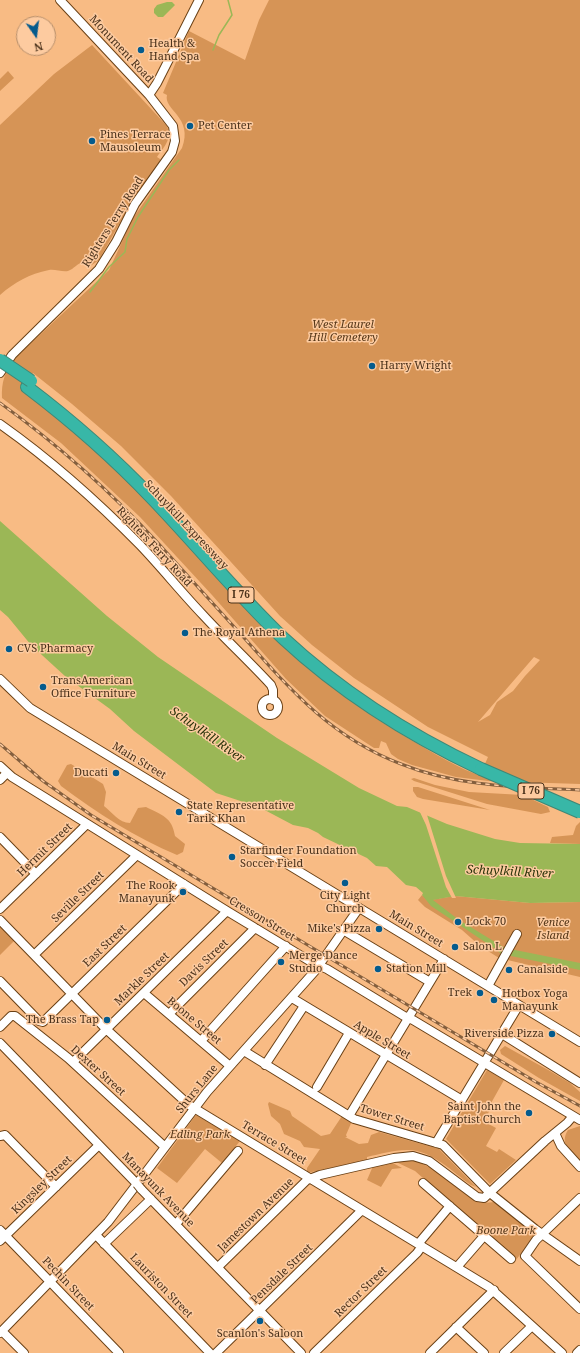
<!DOCTYPE html>
<style>
body{margin:0}
#map{position:relative;width:580px;height:1353px;overflow:hidden;background:#f8bb84;font-family:"Noto Serif",serif}
canvas{display:block}
.north{position:absolute;left:16px;top:16px;width:40px;height:40px;box-sizing:border-box;background:#fdcba0;border:1px solid #b68e6b;border-radius:50%;rotate:166deg;font-size:11px;font-weight:700;line-height:16px;text-align:center;color:#4b321b}
.north::after{content:'';display:block;margin:auto;width:14px;height:18px;background:#045b8d;clip-path:polygon(50% 0,100% 100%,50% 72%,0 100%)}
</style>
<div id="map">
<canvas width="580" height="1353"></canvas>
<div class="north">N</div>
</div>
<script>
const c = document.querySelector('canvas').getContext('2d');
c.lineJoin = 'round';
function fillPath(path, color) { c.fillStyle = color; c.fill(path, 'evenodd'); }
function stroke(path, color, width, dash) { c.strokeStyle = color; c.lineWidth = width; c.lineCap = dash ? 'butt' : 'round'; c.setLineDash(dash || []); c.stroke(path); }
function write(font, color, halo, rows, align = 'center') {
  c.font = font + ' "Noto Serif",serif'; c.lineWidth = 3; c.setLineDash([]); c.textBaseline = 'middle'; c.strokeStyle = halo; c.fillStyle = color; for (const [text, x, y, turn = 0] of rows) {
    c.save(); c.translate(x, y); c.rotate((+turn || 0) * Math.PI / 180); c.textAlign = isNaN(turn) ? turn : align; if (halo) c.strokeText(text, 0, 0); c.fillText(text, 0, 0); c.restore();
  }
}
const green = new Path2D(`
 M269,0H580V784L488,781L456,777L412,765L398,759L391,754L386,743L381,741L379,748H374L325,716L286,679L212,595L140,517L61,443L2,398C1,383 5,371 14,359L109,270L133,218L182,148C194,117 163,110 167,95L163,93L189,31L245,60L259,20ZM33,373L72,404L121,446L171,496L280,616L312,645L354,678L428,727L488,757L480,775C465,772 428,750 413,741C368,715 325,684 286,649C239,606 198,555 154,508C114,465 70,427 23,392ZM534,657L540,660L525,676L513,691L497,702L490,715L478,722Z
 M92,45L166,125C174,137 164,147 157,157L160,159V161L127,210L99,260L89,267L84,262C77,263 74,269 68,271C62,272 55,269 49,270C29,274 15,282 0,295V125L54,74Z
 M8,71L14,78L0,91V79Z
 M71,764L103,784L106,792L104,806C112,812 119,823 130,823L138,808L146,807C162,815 172,817 175,836L185,844L183,852L177,855C136,838 97,813 61,786L58,781L67,765Z
 M414,778L435,785L469,792L523,795L548,807L550,812L541,814L487,804L414,781L411,779Z
 M413,787H418L490,810L423,799L417,797L413,791Z
 M580,822V844L550,843L552,837L573,835L576,826Z
 M422,895L430,900L455,896L530,903L580,902V977L499,958L480,946L462,930L425,907L418,900Z
 M0,925L15,940L0,955Z
 M505,1046L550,1071L570,1083L580,1092V1101L539,1078L501,1054L500,1050Z
 M487,1070L504,1080L490,1105L492,1107L483,1121L496,1128L486,1146L497,1152L499,1149L516,1160L490,1184L446,1139Z
 M269,1102L290,1111L292,1116L321,1136L330,1134L342,1116L352,1121L346,1135L347,1137H345L359,1144L368,1143L371,1135L379,1132L439,1149L476,1187L471,1185C452,1172 431,1149 407,1150C393,1150 380,1154 367,1157V1160L307,1173V1168L320,1149L304,1147L300,1141L284,1134L280,1124L271,1116L268,1104Z
 M196,1115L240,1141L222,1163L205,1149L177,1183L157,1168Z
 M580,1126V1163C571,1152 559,1144 568,1130Z
 M412,1159L435,1170L477,1202L483,1203L495,1202L535,1233V1235L516,1260L415,1171L394,1161Z
 M391,1162L402,1168L392,1169L381,1187L367,1180L373,1166Z`);
const water = new Path2D(`
 M167,2H172L175,5L163,17H158L154,13V9L157,5Z
 M0,521L107,616L158,657L277,738L359,788L397,806L407,807L447,824L495,839L520,843L580,844V902L530,903L455,896L433,900L459,920L505,948L580,963V970L501,954L497,950L431,906L422,895L423,893L416,887L406,885L387,867L376,866L367,858L323,837L318,833L308,828L293,825L259,807L216,793L134,731L110,709L66,677L31,645L8,617L0,610Z`);
const pier = new Path2D(`
 M419,810L427,815L446,876L456,898H452L446,887L426,825Z`);
const stream = new Path2D(`
 M213,50L219,35L232,15L228,0
 M90,292L109,267L125,252L127,239L138,217L169,170L179,160`);
const minor = new Path2D(`
 M149,95L157,83L199,0
 M0,373L12,355L99,269L116,242L135,204L172,152L175,141L173,126L149,95L60,0
 M0,424C51,460 96,500 140,545C162,568 181,592 203,615C225,639 249,661 271,685L273,690V700
 M0,679L30,708L580,1042
 M262 707a8 8 0 1 1 16 0a8 8 0 1 1-16 0Z
 M0,766L12,777L49,800L227,911L313,963L327,969L404,1016L413,1020L580,1120
 M0,780L7,773
 M0,837L36,874
 M0,909L87,824
 M0,920L106,1029L189,1105L489,1287L562,1353
 M343,930L430,982
 M34,955L137,855
 M0,981L39,1021L43,1022L184,884
 M488,986L517,934
 M144,993L230,1066
 M292,998L462,1100
 M169,1014L255,928
 M0,1027L11,1016H15L68,1058L165,1147
 M502,1034L580,1083
 M201,1041L286,946
 M0,1043L137,1184
 M244,1051L354,1119L443,1145L490,1193L535,1229L580,1261
 M73,1062L227,911
 M265,1065L304,1006
 M317,1087L349,1033
 M349,1116L444,959
 M555,1133L561,1146L580,1167
 M0,1136L5,1135L56,1187
 M436,1143L519,1005
 M423,1183L511,1259
 M141,1189L301,1353
 M580,1198L536,1240L525,1256L580,1309
 M176,1224L238,1151
 M0,1230L119,1353
 M96,1235L210,1353
 M0,1241L99,1145
 M104,1244L151,1199
 M418,1244L450,1206
 M218,1267L307,1180L320,1175L394,1158L413,1156L429,1161L477,1197L484,1198L545,1141L567,1123L573,1116
 M457,1267L484,1236
 M456,1327L484,1353
 M2,1331L24,1353
 M0,1333L108,1222L207,1092L315,971L359,908
 M216,1353L362,1210
 M314,1353L417,1253L422,1246
 M430,1353L494,1290
 M504,1353L532,1326
 M577,1353L580,1350`);
const highway = new Path2D(`
 M27,387C72,421 114,458 153,499C197,545 237,594 283,638C342,693 409,735 481,769`);
const rail = new Path2D(`
 M0,403C57,444 110,491 158,543C187,575 217,608 246,640C293,693 333,738 401,764C458,787 519,787 580,790
 M0,744L43,781L91,815L536,1082L580,1106`);
const minorBridge = new Path2D(`
 M137,1184L141,1189`);
const highwayBridge = new Path2D(`
 M0,360L31,381
 M481,769L580,812`);
const markers = [
 [141,50,4,"#045b8d"],
 [190,126,4,"#045b8d"],
 [92,141,4,"#045b8d"],
 [372,366,4,"#045b8d"],
 [185,633,4,"#045b8d"],
 [9,649,4,"#045b8d"],
 [43,687,4,"#045b8d"],
 [116,773,4,"#045b8d"],
 [179,812,4,"#045b8d"],
 [232,857,4,"#045b8d"],
 [345,883,4,"#045b8d"],
 [183,892,4,"#045b8d"],
 [458,922,4,"#045b8d"],
 [379,929,4,"#045b8d"],
 [455,947,4,"#045b8d"],
 [281,962,4,"#045b8d"],
 [378,969,4,"#045b8d"],
 [509,970,4,"#045b8d"],
 [480,993,4,"#045b8d"],
 [494,1000,4,"#045b8d"],
 [107,1020,4,"#045b8d"],
 [552,1034,4,"#045b8d"],
 [529,1113,4,"#045b8d"],
 [260,1321,4,"#045b8d"]
];
const shields = [
 [241,595,26],
 [531,791,26]
];
const shieldNames = [
 ["I 76",241,595],
 ["I 76",531,791]
];
const poiNames = [
 ["Health &",149,44],
 ["Hand Spa",149,57],
 ["Pet Center",198,126],
 ["Pines Terrace",100,135],
 ["Mausoleum",100,148],
 ["Harry Wright",380,366],
 ["The Royal Athena",193,633],
 ["CVS Pharmacy",17,649],
 ["TransAmerican",51,681],
 ["Office Furniture",51,694],
 ["Ducati",108,773,"right"],
 ["State Representative",187,806],
 ["Tarik Khan",187,819],
 ["Starfinder Foundation",240,851],
 ["Soccer Field",240,864],
 ["The Rook",175,886,"right"],
 ["Manayunk",175,899,"right"],
 ["City Light",345,896,"center"],
 ["Church",345,909,"center"],
 ["Lock 70",466,922],
 ["Mike's Pizza",371,929,"right"],
 ["Salon L",463,947],
 ["Merge Dance",289,956],
 ["Studio",289,969],
 ["Station Mill",386,969],
 ["Canalside",517,970],
 ["Trek",472,993,"right"],
 ["Hotbox Yoga",502,994],
 ["Manayunk",502,1007],
 ["The Brass Tap",99,1020,"right"],
 ["Riverside Pizza",544,1034,"right"],
 ["Saint John the",521,1107,"right"],
 ["Baptist Church",521,1120,"right"],
 ["Scanlon's Saloon",260,1334,"center"]
];
const streetNames = [
 ["Monument Road",121,49,47],
 ["Righters Ferry Road",113,222,-58],
 ["Schuylkill Expressway",186,525,47],
 ["Righters Ferry Road",154,547,47],
 ["Main Street",139,761,31],
 ["Hermit Street",45,850,-44],
 ["Seville Street",78,897,-44],
 ["Cresson Street",262,919,31],
 ["Main Street",416,929,31],
 ["East Street",105,946,-44],
 ["Davis Street",204,963,-44],
 ["Markle Street",142,979,-44],
 ["Boone Street",194,1021,40],
 ["Apple Street",382,1040,31],
 ["Dexter Street",98,1071,42],
 ["Shurs Lane",197,1089,-51],
 ["Tower Street",392,1118,17],
 ["Terrace Street",274,1143,31],
 ["Kingsley Street",42,1185,-44],
 ["Manayunk Avenue",158,1190,46],
 ["Jamestown Avenue",256,1215,-44],
 ["Pensdale Street",282,1274,-44],
 ["Pechin Street",68,1284,46],
 ["Lauriston Street",161,1286,46],
 ["Rector Street",361,1292,-44]
];
const parkNames = [
 ["West Laurel",343,325],
 ["Hill Cemetery",343,338],
 ["Venice",553,923],
 ["Island",553,936],
 ["Edling Park",200,1135],
 ["Boone Park",506,1231]
];
const waterNames = [
 ["Schuylkill River",207,735,35],
 ["Schuylkill River",510,872,3]
];
fillPath(green, '#d69456');
fillPath(water, '#9bb756');
fillPath(pier, '#f8bb84');
stroke(stream, '#9bb756', 1.5);
stroke(minor, '#6a4015', 10);
stroke(highway, '#3f8876', 14);
stroke(minor, '#fff', 8);
stroke(highway, '#38b7a7', 12);
stroke(rail, '#845f3e', 3);
stroke(rail, '#fdcba0', 1.5, [4.5]);
stroke(minorBridge, '#6a4015', 10, []);
stroke(highwayBridge, '#3f8876', 14, []);
stroke(minorBridge, '#fff', 8);
stroke(highwayBridge, '#38b7a7', 12);
for (const [x, y, r, color] of markers) { const dot = new Path2D(); dot.arc(x, y, r, 0, 2 * Math.PI); c.fillStyle = color; c.fill(dot); stroke(dot, '#fdcba0', 1.5); }
for (const [x, y, w] of shields) { const box = new Path2D(); box.roundRect(x - w / 2, y - 8, w, 16, 3); c.fillStyle = '#fdcba0'; c.fill(box); stroke(box, '#4b321b', 1); }
write('bold 10px', '#4b321b', null, shieldNames);
write('11px', '#4b321b', '#fdcba0', poiNames, 'left');
write('11px', '#4b321b', '#fdcba0', streetNames);
write('italic 11px', '#563718', '#fdcba0', parkNames);
write('italic 12px', '#29330a', '#fdcba0', waterNames);
</script>
